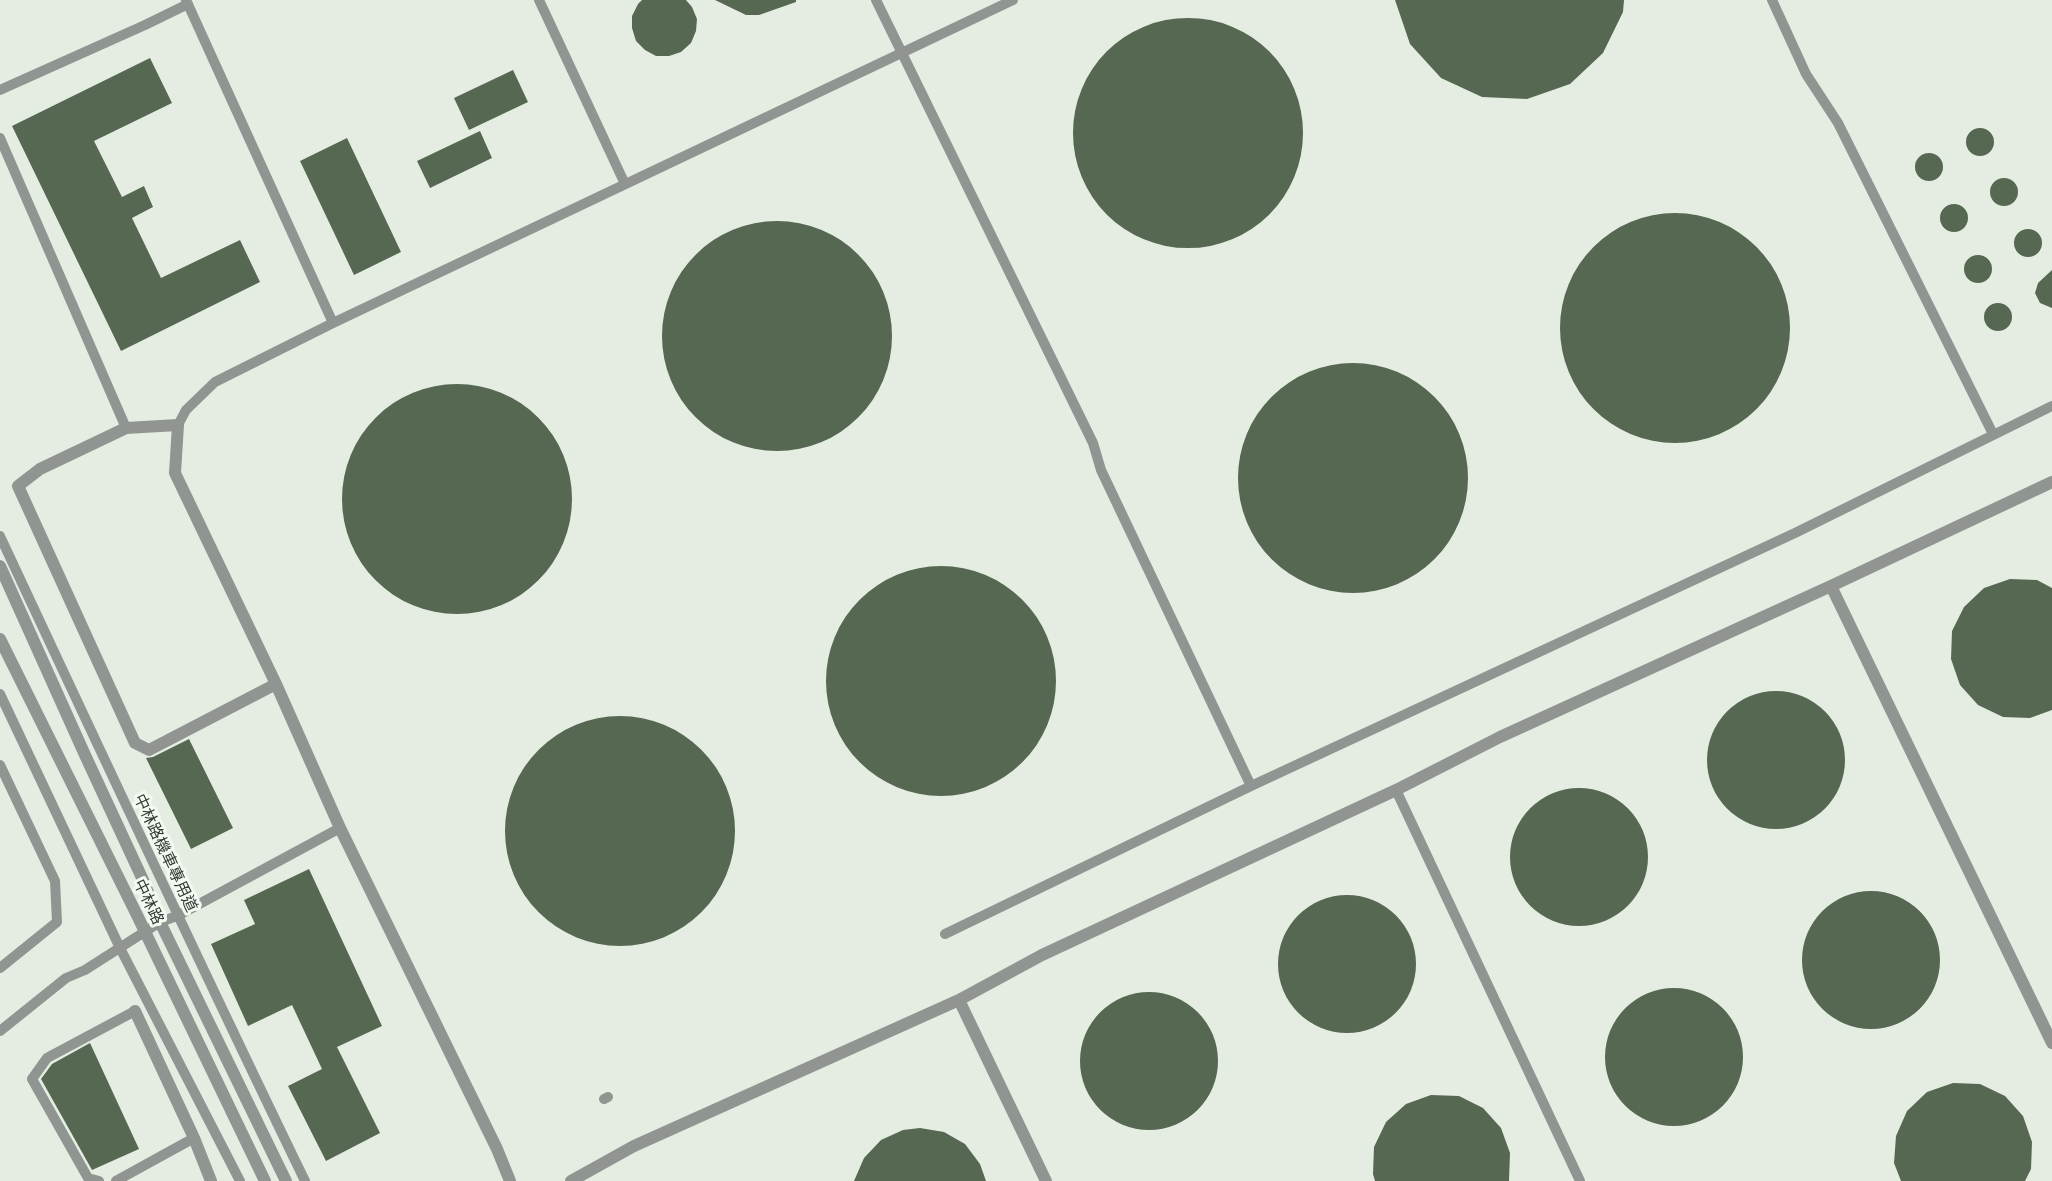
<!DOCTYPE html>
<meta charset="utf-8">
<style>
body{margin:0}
canvas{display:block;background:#e5ede3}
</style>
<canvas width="2052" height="1181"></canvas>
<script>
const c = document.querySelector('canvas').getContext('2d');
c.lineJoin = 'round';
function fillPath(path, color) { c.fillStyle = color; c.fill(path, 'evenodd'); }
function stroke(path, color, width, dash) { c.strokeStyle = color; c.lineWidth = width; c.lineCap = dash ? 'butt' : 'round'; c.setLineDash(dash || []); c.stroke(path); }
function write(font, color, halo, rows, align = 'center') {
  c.font = font + ' "PT Serif","Noto Sans TC",serif'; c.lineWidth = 6; c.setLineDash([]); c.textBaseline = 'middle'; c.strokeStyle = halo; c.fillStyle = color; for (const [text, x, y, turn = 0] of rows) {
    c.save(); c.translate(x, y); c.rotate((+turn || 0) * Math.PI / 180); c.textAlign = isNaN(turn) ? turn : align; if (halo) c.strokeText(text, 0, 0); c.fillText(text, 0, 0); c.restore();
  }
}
const building = new Path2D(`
 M642,0H686L692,7L697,19L696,31L691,43L681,52L669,56H656L645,50L636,41L632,28V16L638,4Z
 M715,0H796V2L759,15H746Z
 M1395,0H1624L1623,12L1603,53L1570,84L1527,99L1482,97L1441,78L1410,44Z
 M1073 133a115 115 0 1 1 230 0a115 115 0 1 1-230 0Z
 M150,58L172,103L94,141L122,197L144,186L153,207L132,218L161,278L240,240L260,282L121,351L12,126Z
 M513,70L528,102L469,130L454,98Z
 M1966 142a14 14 0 1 1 28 0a14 14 0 1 1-28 0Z
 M480,131L492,158L430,188L417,161Z
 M347,138L401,252L354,275L300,161Z
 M1915 167a14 14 0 1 1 28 0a14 14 0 1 1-28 0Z
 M1990 192a14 14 0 1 1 28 0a14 14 0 1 1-28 0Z
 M1940 218a14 14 0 1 1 28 0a14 14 0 1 1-28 0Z
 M1560 328a115 115 0 1 1 230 0a115 115 0 1 1-230 0Z
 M662 336a115 115 0 1 1 230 0a115 115 0 1 1-230 0Z
 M2014 243a14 14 0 1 1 28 0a14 14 0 1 1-28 0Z
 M1964 269a14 14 0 1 1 28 0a14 14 0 1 1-28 0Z
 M2052,270V308L2040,303L2035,293L2038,283Z
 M1984 317a14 14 0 1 1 28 0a14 14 0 1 1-28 0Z
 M1238 478a115 115 0 1 1 230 0a115 115 0 1 1-230 0Z
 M342 499a115 115 0 1 1 230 0a115 115 0 1 1-230 0Z
 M826 681a115 115 0 1 1 230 0a115 115 0 1 1-230 0Z
 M2010,579L2037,580L2052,588V710L2030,718L2003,717L1978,705L1960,685L1951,659L1952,631L1964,607L1984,588Z
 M1707 760a69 69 0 1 1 138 0a69 69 0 1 1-138 0Z
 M505 831a115 115 0 1 1 230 0a115 115 0 1 1-230 0Z
 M189,739L233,828L191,849L146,758L153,757Z
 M1510 857a69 69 0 1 1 138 0a69 69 0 1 1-138 0Z
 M309,869L382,1026L337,1047L380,1133L326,1161L288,1086L322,1069L292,1005L248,1026L211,944L255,924L244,900Z
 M1802 960a69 69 0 1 1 138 0a69 69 0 1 1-138 0Z
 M1278 964a69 69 0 1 1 138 0a69 69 0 1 1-138 0Z
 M1605 1057a69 69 0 1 1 138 0a69 69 0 1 1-138 0Z
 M1080 1061a69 69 0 1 1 138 0a69 69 0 1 1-138 0Z
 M90,1043L139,1149L92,1170L41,1079L52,1064Z
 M1953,1083L1980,1084L2005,1096L2023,1116L2032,1142L2031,1169L2025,1181H1901L1894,1163L1896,1136L1907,1111L1927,1092Z
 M1431,1095L1459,1096L1483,1108L1501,1128L1510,1153L1509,1181H1375L1373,1174L1374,1147L1386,1122L1406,1104Z
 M920,1128L944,1132L965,1144L980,1164L986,1181H854L864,1158L881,1140L903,1130Z`);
const service = new Path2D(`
 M186,0L333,323
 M539,0L625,184
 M876,0L1093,443L1101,470L1251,786
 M1772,0L1806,74L1838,123L1993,434
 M0,90L145,25L188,4
 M0,138L126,428
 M178,425L186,410L215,382L333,323L1013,0
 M0,536C101,752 201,967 305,1181
 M0,694L120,948L240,1181
 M0,765L55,881L57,922L0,968
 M1396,790L1580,1181
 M945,934L1251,786L1795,533L2052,406
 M0,1031L66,978L85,970L160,922L177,916L340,828
 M604,1099L608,1097
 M99,1181L88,1178L32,1079L47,1058L135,1011
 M116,1181L194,1138`);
const minor = new Path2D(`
 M1831,586L2052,1043
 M276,684L149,750L135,743L18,486L40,469L126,428L178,425L175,473L276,684L340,828L497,1149L510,1181
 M959,1000L1046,1181
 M135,1011L194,1138L211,1181
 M571,1181L634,1146L959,1000L1042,955L1396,790L1500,737L1831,586L2052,482`);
const tertiary = new Path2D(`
 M0,566L85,755L143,880L160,922L286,1181
 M0,639L136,913L265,1181`);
const streetNames = [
 ["中林路機車專用道",165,853,65],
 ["中林路",148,902,64]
];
fillPath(building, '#576852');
stroke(service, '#919591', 10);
stroke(minor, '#919591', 12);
stroke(tertiary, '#919591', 12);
write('16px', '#363935', '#f3faf1', streetNames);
</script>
